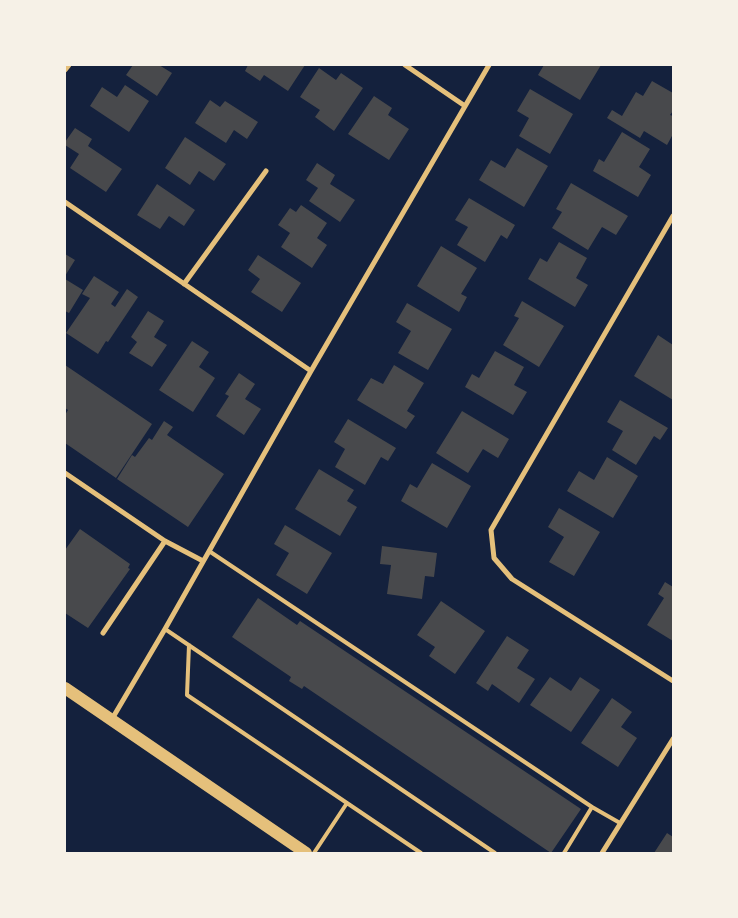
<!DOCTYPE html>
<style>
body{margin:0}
#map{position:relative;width:738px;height:918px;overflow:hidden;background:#14213d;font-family:"Archivo Narrow",sans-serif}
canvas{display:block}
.frame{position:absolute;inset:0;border:66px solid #f6f1e7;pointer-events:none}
</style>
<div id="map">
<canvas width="738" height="918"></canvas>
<div class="frame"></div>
</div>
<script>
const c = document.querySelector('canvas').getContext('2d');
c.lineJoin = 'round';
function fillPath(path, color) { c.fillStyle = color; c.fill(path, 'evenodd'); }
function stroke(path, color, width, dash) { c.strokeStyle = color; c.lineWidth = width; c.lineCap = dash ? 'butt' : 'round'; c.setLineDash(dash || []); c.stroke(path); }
const building = new Path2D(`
 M133,65H159L172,73L157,96L126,75Z
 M248,65H305L288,91L264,75L260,81L245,71Z
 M544,65L567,66L601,65L580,100L538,75Z
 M319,68L336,80L341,73L363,88L334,131L315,117L320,110L300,97Z
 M652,81L673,93V111L670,115L673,116V134L667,145L644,131L640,138L607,118L612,110L622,116L636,92L643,96Z
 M125,85L149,101L129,132L90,106L102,87L117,97Z
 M530,89L573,114L550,154L519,136L529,118L517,111Z
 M374,96L392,108L388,115L409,129L389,160L348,134Z
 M210,100L220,107L225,101L258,122L247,139L234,130L226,143L195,123Z
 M75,128L92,139L88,146L122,169L106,192L70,168L79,154L65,145V142Z
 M622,132L650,149L639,167L651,175L638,197L593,171L599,159L604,162Z
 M185,137L226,164L214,181L199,171L190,185L165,168Z
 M517,148L548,166L524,207L479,180L491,160L505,168Z
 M317,163L335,175L330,184L355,200L340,222L309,201L318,188L306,180Z
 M571,183L628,216L616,235L602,227L588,250L552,228L562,212L556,209Z
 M157,184L195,210L184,226L169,216L160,229L137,215Z
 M469,198L515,225L507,239L501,235L485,262L457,245L468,227L455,220Z
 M301,205L327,223L317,238L327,245L312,268L281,247L290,233L278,225L290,208L296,212Z
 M559,242L587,258L576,278L588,285L575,307L528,279L540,258L547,262Z
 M441,246L477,268L461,294L467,297L459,312L417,286Z
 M65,254L75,260L65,276Z
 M258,255L301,283L282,312L251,292L260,279L248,270Z
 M94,276L119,292L111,304L115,307L127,289L138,297L108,342L106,341L98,354L66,333L90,298L82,294Z
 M65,279L83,290L69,313L65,311Z
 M522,301L564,326L539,367L503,345L519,318L514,316Z
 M407,303L452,329L428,370L398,353L411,331L396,322Z
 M148,311L164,321L154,337L167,345L152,367L129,353L137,342L131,337Z
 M658,335L673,345V400L634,376Z
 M192,341L209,352L199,367L215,378L193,412L159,390Z
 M495,351L524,367L514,385L527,392L513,415L465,387L472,374L479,378Z
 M65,365L152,424L116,478L65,443V415L68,410L65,408Z
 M394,365L424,383L407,411L415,416L406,429L357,400L371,378L383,384Z
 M239,373L255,384L245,399L261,409L244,435L216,416L229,396L225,394Z
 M620,400L668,428L660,440L654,436L636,465L612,450L623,431L607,422Z
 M462,411L509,439L498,458L483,449L468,473L436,453Z
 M348,419L396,448L388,461L381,457L365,485L335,467L345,449L334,442Z
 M164,421L173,427L167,435L224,474L188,527L117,479L132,455L135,457L149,438L152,440Z
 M607,457L638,476L613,518L567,491L579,471L594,480Z
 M432,463L471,486L447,528L401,501L410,484L417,488Z
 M319,469L354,490L347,501L357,507L340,536L295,509Z
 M559,508L600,532L574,576L549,562L564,537L548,527Z
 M285,525L332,553L307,594L276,575L289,553L274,544Z
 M80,529L130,564L128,568L130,569L88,628L65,613V550Z
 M382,546L437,553L434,577L425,576L422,599L387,594L391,565L380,564Z
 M665,582L673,587V641L647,625L664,598L658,594Z
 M258,598L297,625L300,621L581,809L551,853L304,686L302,689L289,681L291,677L232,637Z
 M441,601L485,631L455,674L429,656L435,647L417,635Z
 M507,636L529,650L517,668L535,679L519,703L492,684L488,691L476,683Z
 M550,677L571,691L580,677L600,690L571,732L530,705Z
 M612,698L632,712L621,727L637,738L618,767L581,743Z
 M667,833L673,837V853H654Z`);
const service = new Path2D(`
 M209,551L592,807L564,853
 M165,629L495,853
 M189,645L187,695L421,853
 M592,807L620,823
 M314,853L347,803`);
const minor = new Path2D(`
 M405,65L465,106
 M65,70L69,65
 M65,202L311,371
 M673,216L491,530L494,558L512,579L673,681
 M184,284L266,171
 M65,473L165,541L203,561
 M103,633L165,541
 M112,719L165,629L311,371L489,65
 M602,853L673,739`);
const primary = new Path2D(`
 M65,688L306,853`);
fillPath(building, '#48494c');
stroke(service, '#e5c07b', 4);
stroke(minor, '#e5c07b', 5);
stroke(primary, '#e5c07b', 12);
</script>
